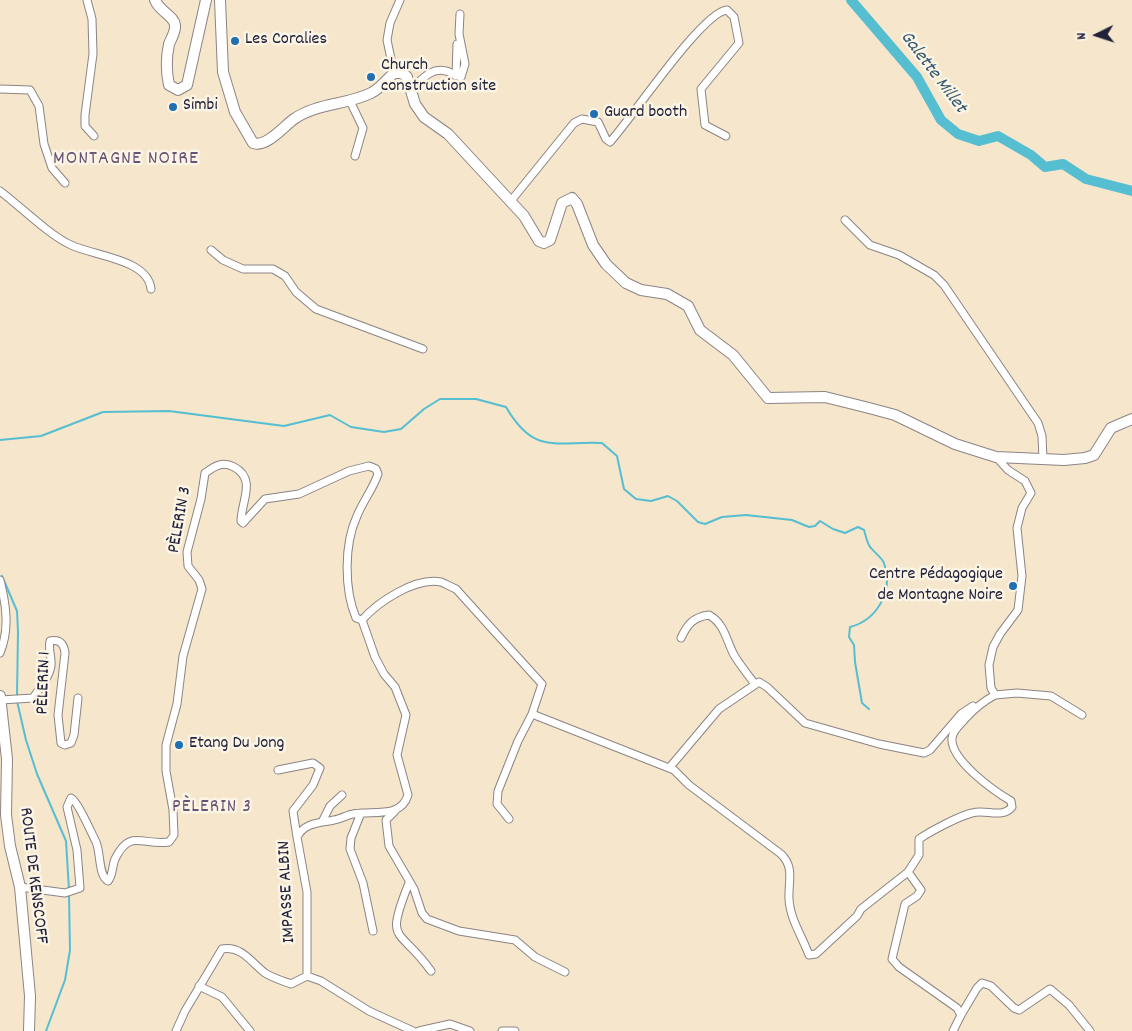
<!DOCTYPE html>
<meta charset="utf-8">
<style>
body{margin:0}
#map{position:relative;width:1132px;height:1031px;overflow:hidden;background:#f5e6cc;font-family:Dekko,sans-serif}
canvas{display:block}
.north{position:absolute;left:1072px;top:10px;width:50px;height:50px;-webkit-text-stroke:4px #fcf5e5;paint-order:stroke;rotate:266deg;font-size:14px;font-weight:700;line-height:20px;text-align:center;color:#22223b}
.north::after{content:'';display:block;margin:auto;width:18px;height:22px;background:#22223b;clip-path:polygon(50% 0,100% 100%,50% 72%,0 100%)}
</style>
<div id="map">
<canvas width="1132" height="1031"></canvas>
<div class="north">N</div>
</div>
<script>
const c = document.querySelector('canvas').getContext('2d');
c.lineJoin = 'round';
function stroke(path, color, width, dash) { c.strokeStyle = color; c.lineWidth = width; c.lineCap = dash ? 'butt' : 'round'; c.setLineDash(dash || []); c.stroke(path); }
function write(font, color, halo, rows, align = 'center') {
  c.font = font + ' Dekko,sans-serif'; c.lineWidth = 5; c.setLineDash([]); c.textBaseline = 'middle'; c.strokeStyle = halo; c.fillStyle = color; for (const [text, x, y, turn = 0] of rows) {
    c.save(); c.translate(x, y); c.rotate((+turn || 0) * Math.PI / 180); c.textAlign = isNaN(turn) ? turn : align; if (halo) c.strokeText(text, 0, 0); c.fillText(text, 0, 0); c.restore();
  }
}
const stream = new Path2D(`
 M0,440L41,436L103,412L169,411L284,426L330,415L351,427L384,432L401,429L424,409L440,399H476L506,407C534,455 554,441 602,443L617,456L624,489L636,499L651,501L668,496L677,501L698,522L705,524L722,517L746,515L792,520L809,527L815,526L820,521L833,529L845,533L858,527L864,530C866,536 867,544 871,548C875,553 882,558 884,563C894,591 877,620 850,627L849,637L854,645L855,662L862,703L869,709
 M2,576L17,611L18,632L17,695
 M17,701L26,740L37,774L66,841L69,890
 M46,1031L65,980L70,950L69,895`);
const river = new Path2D(`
 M851,0L917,77L941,120L958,134L979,141L998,136L1031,155L1045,167L1063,164L1086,179L1132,191`);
const street = new Path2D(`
 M87,0L92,19L93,54L85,115V126L94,136
 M394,73L387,40L390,23L400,0
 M456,76L457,44
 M0,89L30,90L39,106L44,144L52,168L65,183
 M411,89C421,81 430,67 446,71C451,72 454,76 461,77L465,64L459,34L460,14
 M350,101L363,128L355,156
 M0,191C20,206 49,235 71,245C94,256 148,259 151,289
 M510,202L574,123L582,119L598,122L606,139L610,142C632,118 702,12 727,10L734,17L739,43L701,89L705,125L726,136
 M845,220L870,245L899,255L934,275L944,285L1038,423L1042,436L1043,459
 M211,250L223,260L243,269H273L285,276L296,292L316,309L423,349
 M0,580C6,604 10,629 0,653
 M681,638C687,625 693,617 709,615C725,624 726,640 734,655C740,665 748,675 755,684
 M995,695L1017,693L1051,696L1082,715
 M1,700L33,698C39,689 49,678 51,666C52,657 48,650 50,641C60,639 64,644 65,653L58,715L61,743L65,745L71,743L74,735L78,698
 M532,714L674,770L689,785L781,854C795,868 788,881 789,899C790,919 802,936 809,955L816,954L857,916L861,909L908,872L919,855V839C931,831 959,816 972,813C986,809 1002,819 1012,807L1011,801C994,791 950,760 952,738C953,730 960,725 965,719C974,709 982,702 995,695L991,688L989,665L993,647L1000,634L1018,610L1022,576L1017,528L1022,508L1031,493L1025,481L1008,470L996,457
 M670,767L719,709L759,682L767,687L805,723L879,744L924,753L930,750L961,714L973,706
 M278,770L313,763L320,768L313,785L293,811L297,837
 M395,811L386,820L389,846L414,889L422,913L427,919L459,931L515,940L535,957L565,972
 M361,813L351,838L350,849L363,883L373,931
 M323,820L330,806L342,795
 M908,872L921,890L917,896L905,904L892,959L899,967L957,1008L961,1015L953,1031
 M409,883C384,945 399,926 431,971
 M20,887L65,893L80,888L77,850L67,807L71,798C77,800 92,834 96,842C101,853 98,875 108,881C113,876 112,866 115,859C130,828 142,846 169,842L174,835L173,810L166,771V745L177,704L183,656L202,589L199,580L188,566L187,552L201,499L205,473C215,466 222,461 234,467C257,479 241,502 241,521L243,523L265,499L299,494L349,471L369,466L376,469L378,474C373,489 363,501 357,516C344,544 344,589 356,618L362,620C378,602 415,577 441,582C446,584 451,587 456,589L542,684L532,714L518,741L498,791L497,804L509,819
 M307,976L321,981L369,1011L413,1031
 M199,986L222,997L250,1031
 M961,1015L977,988L982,983L991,986L1014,1008L1019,1010L1050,989L1069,1005L1090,1031
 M176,1031L185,1011L222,949C241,945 252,963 265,973C273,978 283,981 291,984L307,976V892L297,837C305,822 320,823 334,820C341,819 347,815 353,814C372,810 401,819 408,795L397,755L406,715L395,687L384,674L375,657L362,620
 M419,1031L450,1024L470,1031
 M502,1031H515`);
const secondary = new Path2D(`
 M155,0C159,11 174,16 175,25C176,31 171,39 169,44C166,58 166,71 169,85L178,90L187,85L206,0
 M220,0L223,72L235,112L253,143C266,148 284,126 294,119C317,103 347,105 371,93C380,89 387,79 394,73H402L407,77L415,104L424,117L448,134L524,216L539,241L544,243L550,240L562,203L572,198L577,204L593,245L606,264L626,283L641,290L667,294L688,306L700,330L733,355L768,398L825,397L869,408L895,415L955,444L996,457L1064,460L1085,458L1094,455L1111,428L1132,419
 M0,696L7,759L6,815L10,846L20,887L30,996L29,1031`);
const markers = [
 [235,41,5,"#1f6fb2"],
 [371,77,5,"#1f6fb2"],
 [173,107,5,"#1f6fb2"],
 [594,114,5,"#1f6fb2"],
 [1013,586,5,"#1f6fb2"],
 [179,745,5,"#1f6fb2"]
];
const poiNames = [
 ["Les Coralies",245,41],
 ["Church",381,67],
 ["construction site",381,88],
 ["Simbi",183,107],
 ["Guard booth",604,114],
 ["Centre Pédagogique",1003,576,"right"],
 ["de Montagne Noire",1003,597,"right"],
 ["Etang Du Jong",189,745]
];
const streetNames = [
 ["PÈLERIN 3",181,520,-80],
 ["PÈLERIN 1",45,683,-88],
 ["ROUTE DE KENSCOFF",32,876,83],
 ["IMPASSE ALBIN",288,892,-93]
];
const waterNames = [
 ["Galette Millet",932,73,53]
];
const neighbourhoodNames = [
 ["PÈLERIN 3",212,808]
];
const quarterNames = [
 ["MONTAGNE NOIRE",126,160]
];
stroke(stream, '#55bed1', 2);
stroke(river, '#55bed1', 10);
stroke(street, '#8c8484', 9);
stroke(secondary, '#8c8484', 12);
stroke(street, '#fff', 7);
stroke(secondary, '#fff', 10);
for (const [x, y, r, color] of markers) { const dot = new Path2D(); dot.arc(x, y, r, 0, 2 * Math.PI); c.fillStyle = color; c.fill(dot); stroke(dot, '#fcf5e5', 2); }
write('18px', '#22223b', '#fcf5e5', poiNames, 'left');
write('18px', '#22223b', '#fcf5e5', streetNames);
write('italic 19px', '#345970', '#fcf5e5', waterNames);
c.letterSpacing = '1px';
write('19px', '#675374', '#fcf5e5', neighbourhoodNames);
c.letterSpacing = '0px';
c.letterSpacing = '1px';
write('20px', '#675374', '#fcf5e5', quarterNames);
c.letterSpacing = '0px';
</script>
